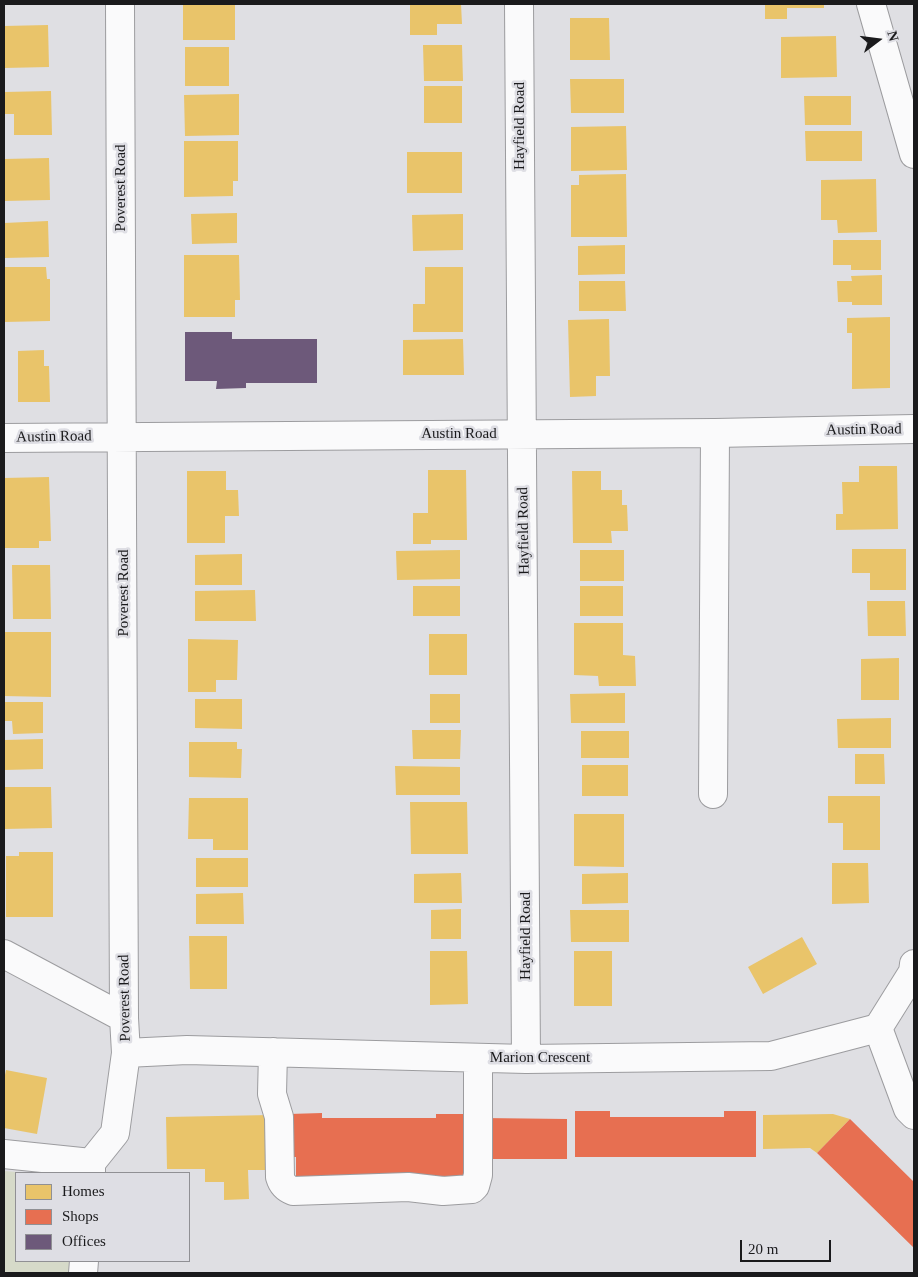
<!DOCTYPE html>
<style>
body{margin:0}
#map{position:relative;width:918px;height:1277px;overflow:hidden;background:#dfdfe3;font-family:Georgia,serif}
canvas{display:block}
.frame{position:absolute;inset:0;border:5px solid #1a1a1c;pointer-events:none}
.legend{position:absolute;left:15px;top:1172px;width:175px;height:90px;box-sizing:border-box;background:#dedee4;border:1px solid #909094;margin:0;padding:6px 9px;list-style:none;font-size:15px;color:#1a1a1c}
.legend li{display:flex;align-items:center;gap:10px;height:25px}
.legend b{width:25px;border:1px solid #909094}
.north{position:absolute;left:853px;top:15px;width:50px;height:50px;-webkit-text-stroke:4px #dedee4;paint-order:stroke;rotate:75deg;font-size:14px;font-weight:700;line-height:20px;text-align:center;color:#1a1a1c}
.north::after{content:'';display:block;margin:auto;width:18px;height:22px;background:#1a1a1c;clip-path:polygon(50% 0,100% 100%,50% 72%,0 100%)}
.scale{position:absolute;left:740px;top:1240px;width:91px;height:22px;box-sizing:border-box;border:2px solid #1a1a1c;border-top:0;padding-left:6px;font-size:15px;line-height:18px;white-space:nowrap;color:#1a1a1c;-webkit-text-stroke:4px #dedee4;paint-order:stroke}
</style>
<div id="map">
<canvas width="918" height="1277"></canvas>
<div class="frame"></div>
<ul class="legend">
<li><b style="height:14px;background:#e9c46a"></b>Homes</li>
<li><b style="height:14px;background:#e76f51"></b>Shops</li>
<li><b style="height:14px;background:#6d597a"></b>Offices</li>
</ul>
<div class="north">N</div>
<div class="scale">20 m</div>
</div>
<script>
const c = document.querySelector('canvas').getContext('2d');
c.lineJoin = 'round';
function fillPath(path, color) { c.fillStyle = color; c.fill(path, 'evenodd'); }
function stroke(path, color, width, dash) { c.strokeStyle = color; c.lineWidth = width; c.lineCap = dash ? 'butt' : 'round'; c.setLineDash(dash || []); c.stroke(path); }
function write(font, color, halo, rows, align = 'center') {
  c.font = font + ' Georgia,serif'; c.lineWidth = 5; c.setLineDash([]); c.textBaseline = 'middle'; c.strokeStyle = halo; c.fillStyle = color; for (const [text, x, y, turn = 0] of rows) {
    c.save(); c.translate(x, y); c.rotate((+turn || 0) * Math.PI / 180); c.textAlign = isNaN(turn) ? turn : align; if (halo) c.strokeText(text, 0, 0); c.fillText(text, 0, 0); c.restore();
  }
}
const green = new Path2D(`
 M4,1171L29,1173H16V1261H73L72,1273H4Z`);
const homes = new Path2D(`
 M183,4H235V40H183Z
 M410,4H461L462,24H437V35H410Z
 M765,4H824V8H787V19H765Z
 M570,18H609L610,60H570Z
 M48,25L49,67L4,68V26Z
 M836,36L837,77L781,78V37Z
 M423,45H462L463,81H424Z
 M185,47H229V86H185Z
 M570,79H624V113H571Z
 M424,86H462V123H424Z
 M51,91L52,135H14V114H4V92Z
 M239,94V135L185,136L184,95Z
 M804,96H851V125H805Z
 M626,126L627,170L571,171V127Z
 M805,131H862V161H806Z
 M184,141H238V181H233V196L184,197Z
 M407,152H462V193H407Z
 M49,158L50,200L4,201V159Z
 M626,174L627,237H571V185H579V175Z
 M876,179L877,232L838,233L837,220H821V180Z
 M237,213V243L192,244L191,214Z
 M463,214V250L413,251L412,215Z
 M48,221L49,257L4,258V223Z
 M833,240H881V270H851V265H833Z
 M625,245V274L578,275V246Z
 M184,255H239L240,300H235V317H184Z
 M4,267H46L47,279H50V321L4,322Z
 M425,267H463V332H413V304H425Z
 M882,275V305H852V302H838L837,281H852L851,276Z
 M579,281H625L626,311H579Z
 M890,317V388L852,389V333H847V318Z
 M609,319L610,376H596V396L570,397L568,320Z
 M463,339L464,375H403V340Z
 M44,350V366H49L50,402H18V351Z
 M859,466H897L898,529L836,530V514H843L842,482H859Z
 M428,470H466L467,540H431V544H413V513H428Z
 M187,471H226V490H238L239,516H225V543H187Z
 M572,471H601V490H622V505H627L628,531H611L612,543H573Z
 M49,477L51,541H39V548H4V478Z
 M852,549H906V590H870V573H852Z
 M460,550V579L397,580L396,551Z
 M580,550H624V581H580Z
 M242,554V585H195V555Z
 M12,565H50L51,619H13Z
 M413,586H460V616H413Z
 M580,586H623V616H580Z
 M255,590L256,621H195V591Z
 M867,601H905L906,636H868Z
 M574,623H623V655L635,656L636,686H599L598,676L574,675Z
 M4,632H51V697L4,696Z
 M429,634H467V675H429Z
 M188,639L238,640L237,680H216V692H188Z
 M899,658V700H861V659Z
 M625,693V723H571L570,694Z
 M430,694H460V723H430Z
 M195,699H242V729L195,728Z
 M4,702H43V733L13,734L12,721H4Z
 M891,718V748H838L837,719Z
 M412,730H461L460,759H413Z
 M581,731H629V758H581Z
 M43,739V769L4,770V740Z
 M189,742H237V749H242L241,778L189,777Z
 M855,754H884L885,784H855Z
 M582,765H628V796H582Z
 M395,766L460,767V795H396Z
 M4,787H51L52,828L4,829Z
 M828,796H880V850H843V823H828Z
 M189,798H248V850H213V839H188Z
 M410,802H467L468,854H411Z
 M574,814H624V867L574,866Z
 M19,852H53V917H6V856H19Z
 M196,858H248V887H196Z
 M832,863H868L869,903L832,904Z
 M461,873L462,903H414V874Z
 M628,873V903L582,904V874Z
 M243,893L244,924H196V894Z
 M461,909V939H431V910Z
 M570,910H629V942H571Z
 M189,936H227V989H190Z
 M802,937L817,964L763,994L748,967Z
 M430,951H467L468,1004L430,1005Z
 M574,951H612V1006H574Z
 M6,1070L47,1078L37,1134L4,1128V1080Z
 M833,1114L850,1119L817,1153L810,1148L763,1149V1115Z
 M270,1115L271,1170H248L249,1199L224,1200V1182H205V1169H167L166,1117Z`);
const shops = new Path2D(`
 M575,1111H610V1117H724V1111H756V1157H575Z
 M322,1113V1118H436V1114H470V1159L463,1158V1177H296V1157H289V1114Z
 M482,1118L567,1119V1159H482Z
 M850,1119L914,1182V1248L817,1153Z`);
const offices = new Path2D(`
 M185,332H232V339H317V383H246V388L216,389L217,381H185Z`);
const minor = new Path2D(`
 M519,4L526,1059
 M871,4L914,154
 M4,438L715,433L914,429
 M713,794L715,433
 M4,954L124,1018
 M878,1028L908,1109L914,1115
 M273,1052L272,1094L279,1117L280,1177C282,1184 285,1188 293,1191L408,1187L443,1191L472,1189L475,1186L478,1175V1058
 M126,1053L187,1050L526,1059L771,1056L878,1028L913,972L914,964
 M4,1154L91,1163
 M91,1173V1163L115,1133L126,1053L124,1018L120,4
 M83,1273L84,1261`);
const streetNames = [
 ["Hayfield Road",520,126,-90],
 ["Poverest Road",121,188,-90],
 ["Austin Road",864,430,-1],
 ["Austin Road",459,434],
 ["Austin Road",54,437,-1],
 ["Hayfield Road",524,531,-91],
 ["Poverest Road",124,593,-90],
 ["Hayfield Road",526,936,-90],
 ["Poverest Road",125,998,-91],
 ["Marion Crescent",540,1058]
];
fillPath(green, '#d6dac9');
fillPath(homes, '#e9c46a');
fillPath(shops, '#e76f51');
fillPath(offices, '#6d597a');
stroke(minor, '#9c9c9f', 30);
stroke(minor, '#fafafb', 28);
write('15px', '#1a1a1c', '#dedee4', streetNames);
</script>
